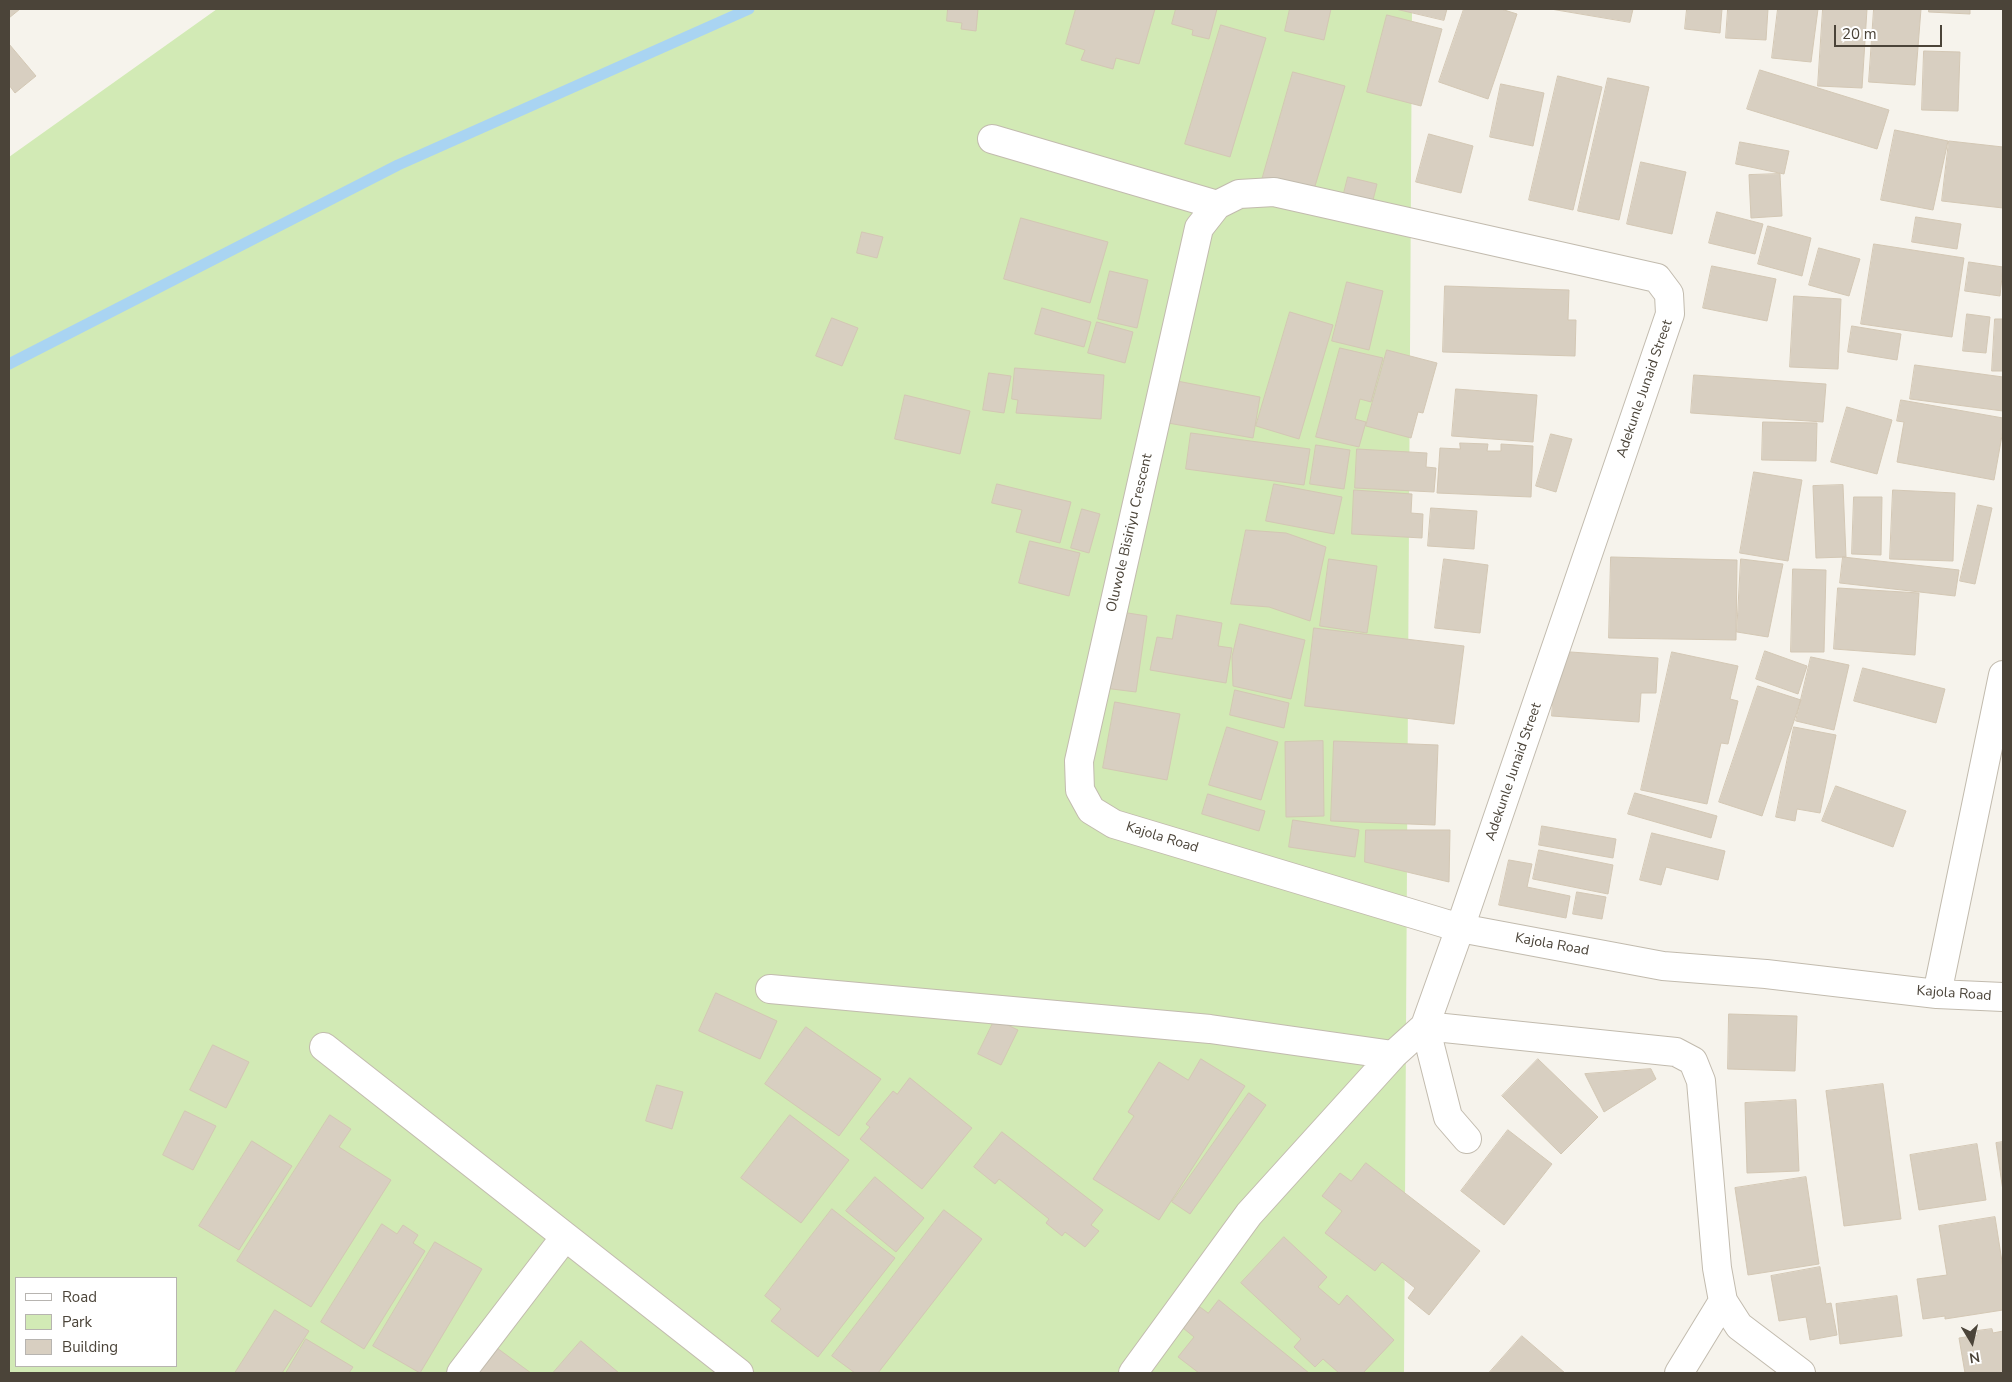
<!DOCTYPE html>
<style>
body{margin:0}
#map{position:relative;width:2012px;height:1382px;overflow:hidden;background:#f6f3ec;font-family:"Nunito Sans",sans-serif}
canvas{display:block}
.frame{position:absolute;inset:0;border:10px solid #4b4439;pointer-events:none}
.legend{position:absolute;left:15px;top:1277px;width:162px;height:90px;box-sizing:border-box;background:#fff;border:1px solid #b7b4b0;margin:0;padding:6px 9px;list-style:none;font-size:15px;color:#4b4439}
.legend li{display:flex;align-items:center;gap:10px;height:25px}
.legend b{width:25px;border:1px solid #b7b4b0}
.north{position:absolute;left:1947px;top:1317px;width:50px;height:50px;-webkit-text-stroke:4px #fff;paint-order:stroke;rotate:171deg;font-size:14px;font-weight:700;line-height:20px;text-align:center;color:#4b4439}
.north::after{content:'';display:block;margin:auto;width:18px;height:22px;background:#4b4439;clip-path:polygon(50% 0,100% 100%,50% 72%,0 100%)}
.scale{position:absolute;left:1834px;top:25px;width:108px;height:22px;box-sizing:border-box;border:2px solid #4b4439;border-top:0;padding-left:6px;font-size:15px;line-height:18px;white-space:nowrap;color:#4b4439;-webkit-text-stroke:4px #fff;paint-order:stroke}
</style>
<div id="map">
<canvas width="2012" height="1382"></canvas>
<div class="frame"></div>
<ul class="legend">
<li><b style="height:6px;background:#fff"></b>Road</li>
<li><b style="height:14px;background:#d2eab5"></b>Park</li>
<li><b style="height:14px;background:#d8cfc1"></b>Building</li>
</ul>
<div class="north">N</div>
<div class="scale">20 m</div>
</div>
<script>
const c = document.querySelector('canvas').getContext('2d');
c.lineJoin = 'round';
function fillPath(path, color) { c.fillStyle = color; c.fill(path, 'evenodd'); }
function stroke(path, color, width, dash) { c.strokeStyle = color; c.lineWidth = width; c.lineCap = dash ? 'butt' : 'round'; c.setLineDash(dash || []); c.stroke(path); }
function write(font, color, halo, rows, align = 'center') {
  c.font = font + ' "Nunito Sans",sans-serif'; c.lineWidth = 4; c.setLineDash([]); c.textBaseline = 'middle'; c.strokeStyle = halo; c.fillStyle = color; for (const [text, x, y, turn = 0] of rows) {
    c.save(); c.translate(x, y); c.rotate((+turn || 0) * Math.PI / 180); c.textAlign = isNaN(turn) ? turn : align; if (halo) c.strokeText(text, 0, 0); c.fillText(text, 0, 0); c.restore();
  }
}
const green = new Path2D(`
 M217,9H1412L1404,1373H9V157ZM16,1278H176V1366H16Z`);
const stream = new Path2D(`
 M9,364L398,165L749,9`);
const building = new Path2D(`
 M9,9H20L9,18Z
 M948,9H978L976,31L961,29L962,23L947,21Z
 M1076,9H1155L1139,64L1116,58L1113,69L1081,60L1085,50L1066,44Z
 M1176,9H1217L1209,39L1192,35L1193,30L1172,24Z
 M1290,9H1331L1324,40L1285,31Z
 M1396,9H1447L1444,20Z
 M1464,9H1501L1517,14L1488,99L1439,82Z
 M1551,9H1633L1630,22Z
 M1687,9H1722L1720,33L1685,29Z
 M1728,9H1768L1766,40L1726,38Z
 M1778,9H1818L1811,62L1772,58Z
 M1823,9H1867L1862,88L1818,86Z
 M1874,9H1921L1915,85L1869,82Z
 M1929,9H1970V14L1929,12Z
 M1387,15L1442,29L1421,106L1367,92Z
 M1221,25L1266,38L1230,157L1185,144Z
 M9,44L36,76L15,93L9,85Z
 M1924,51L1960,52L1958,111L1922,110Z
 M1760,70L1889,110L1877,149L1747,109Z
 M1293,72L1345,86L1312,196L1262,180Z
 M1558,76L1602,87L1573,210L1529,200Z
 M1608,78L1649,87L1619,220L1578,211Z
 M1501,84L1544,93L1533,146L1490,137Z
 M1895,130L1948,141L1933,210L1881,200Z
 M1429,134L1473,146L1461,193L1416,182Z
 M1949,141L2003,147V208L1942,201Z
 M1740,142L1789,151L1784,174L1736,164Z
 M1641,162L1686,172L1672,234L1627,224Z
 M1780,174L1782,216L1751,218L1749,175Z
 M1348,177L1377,184L1372,204L1343,197Z
 M1717,212L1763,224L1755,254L1709,243Z
 M1916,217L1961,224L1957,249L1912,242Z
 M1021,218L1108,242L1090,303L1004,279Z
 M1768,226L1811,238L1802,276L1758,264Z
 M862,232L883,237L877,258L857,253Z
 M1874,244L1964,258L1952,337L1861,324Z
 M1819,248L1860,259L1849,296L1809,285Z
 M1969,262L2003,267L2000,296L1965,291Z
 M1712,266L1776,279L1767,321L1703,308Z
 M1110,271L1148,280L1137,328L1098,319Z
 M1347,282L1383,291L1369,350L1332,341Z
 M1445,286L1569,290L1568,320H1576L1575,356L1443,352Z
 M1794,296L1841,299L1838,369L1790,367Z
 M1042,308L1091,322L1084,347L1035,334Z
 M1290,312L1333,325L1299,439L1256,426Z
 M1967,314L1990,317L1986,353L1963,351Z
 M832,318L858,328L842,366L816,356Z
 M1995,319H2003V371H1992Z
 M1097,322L1133,332L1125,363L1088,353Z
 M1852,326L1901,334L1897,360L1848,352Z
 M1340,348L1383,358L1371,402L1360,399L1355,419L1366,422L1359,447L1316,437Z
 M1387,350L1437,363L1423,413L1418,412L1411,438L1366,426Z
 M1915,365L2003,377V411L1910,399Z
 M1015,368L1104,375L1101,419L1016,413L1018,400L1012,399Z
 M989,373L1011,376L1004,413L983,410Z
 M1694,375L1826,384L1823,422L1691,413Z
 M1177,381L1260,397L1253,438L1168,423Z
 M1456,389L1537,395L1533,442L1452,436Z
 M905,395L970,411L960,454L895,439Z
 M1901,400L2003,418V430L1994,480L1897,462L1904,422L1897,421Z
 M1847,407L1892,420L1877,474L1831,462Z
 M1763,422L1817,423L1816,461L1762,460Z
 M1191,433L1310,449L1304,485L1186,469Z
 M1551,434L1572,439L1556,492L1536,486Z
 M1460,443L1488,444L1487,451H1501V444L1533,446L1531,497L1437,493L1440,448L1460,449Z
 M1316,445L1350,450L1344,489L1310,484Z
 M1357,449L1427,453L1426,467L1436,468L1434,492L1355,488Z
 M1754,472L1802,480L1788,561L1740,553Z
 M997,484L1071,502L1060,543L1016,532L1022,510L992,503Z
 M1274,484L1342,497L1334,534L1266,521Z
 M1843,485L1846,557L1816,558L1813,486Z
 M1354,490L1412,494L1411,513L1423,514L1422,538L1352,534Z
 M1893,490L1955,493L1953,561L1890,559Z
 M1854,497H1882L1881,555L1852,554Z
 M1978,505L1992,508L1975,584L1960,581Z
 M1431,508L1477,511L1474,549L1428,546Z
 M1082,509L1100,514L1089,553L1071,548Z
 M1246,530L1286,533L1326,547L1310,621L1269,607L1231,604Z
 M1030,541L1080,553L1069,596L1019,583Z
 M1611,557L1737,560L1736,640L1609,638Z
 M1843,557L1959,570L1955,596L1840,583Z
 M1329,559L1377,566L1367,633L1320,626Z
 M1444,559L1488,565L1480,633L1435,628Z
 M1741,559L1783,564L1768,637L1737,632Z
 M1793,569L1826,570L1824,652H1791Z
 M1838,588L1919,593L1915,655L1834,649Z
 M1115,611L1147,616L1136,692L1104,688Z
 M1177,615L1222,623L1218,646L1232,648L1226,683L1150,670L1157,637L1172,639Z
 M1240,624L1305,640L1291,699L1233,686L1232,657Z
 M1314,628L1464,646L1454,724L1305,706Z
 M1556,651L1658,658L1656,693H1641L1639,722L1552,716Z
 M1765,651L1807,666L1798,694L1756,679Z
 M1672,652L1738,666L1730,699L1738,701L1728,744L1721,743L1707,804L1641,790Z
 M1811,657L1849,665L1834,730L1796,721Z
 M1863,668L1945,689L1936,723L1854,701Z
 M1758,686L1801,700L1762,816L1719,802Z
 M1235,690L1289,703L1284,728L1230,715Z
 M1115,702L1180,714L1167,780L1103,768Z
 M1227,727L1278,742L1261,800L1209,785Z
 M1794,727L1836,735L1820,813L1797,809L1795,821L1776,817Z
 M1323,741L1324,816L1286,817L1285,742Z
 M1334,741L1438,745L1435,825L1331,821Z
 M1836,786L1906,811L1893,847L1822,821Z
 M1635,793L1717,816L1711,838L1628,814Z
 M1208,794L1265,811L1259,831L1202,814Z
 M1293,820L1359,830L1355,857L1289,847Z
 M1542,826L1616,839L1613,858L1539,845Z
 M1366,830H1450L1449,882L1365,862Z
 M1652,833L1725,851L1718,880L1666,867L1661,885L1640,880Z
 M1539,850L1613,865L1608,894L1533,879Z
 M1509,860L1532,864L1527,887L1570,896L1566,918L1499,905Z
 M1577,892L1606,897L1602,919L1573,914Z
 M716,993L777,1021L760,1059L699,1031Z
 M1729,1014L1797,1016L1795,1071L1728,1069Z
 M995,1019L1018,1030L1001,1065L978,1054Z
 M806,1027L881,1079L839,1136L765,1084Z
 M213,1045L249,1062L226,1108L190,1090Z
 M1201,1059L1245,1086L1159,1220L1093,1179L1134,1116L1128,1112L1159,1062L1188,1080Z
 M1538,1059L1598,1117L1561,1154L1502,1096Z
 M1651,1069L1656,1079L1604,1112L1585,1074Z
 M910,1078L972,1128L922,1189L860,1139L870,1127L866,1124L893,1091L897,1094Z
 M1883,1084L1901,1219L1844,1226L1826,1091Z
 M657,1085L683,1092L672,1129L646,1121Z
 M1249,1093L1266,1105L1190,1214L1172,1202Z
 M1796,1100L1799,1171L1747,1173L1745,1103Z
 M185,1111L216,1126L193,1170L163,1155Z
 M330,1115L351,1129L339,1147L391,1180L311,1307L237,1261Z
 M790,1115L849,1160L801,1223L741,1178Z
 M1508,1130L1552,1164L1504,1225L1461,1191Z
 M1002,1132L1103,1210L1091,1225L1099,1231L1085,1247L1065,1232L1062,1236L1046,1223L1049,1219L999,1179L995,1184L974,1167Z
 M252,1141L292,1166L239,1250L199,1226Z
 M2003,1142V1191L1996,1143Z
 M1977,1144L1986,1200L1919,1210L1910,1155Z
 M1366,1163L1480,1251L1429,1315L1408,1298L1415,1288L1382,1262L1375,1271L1325,1233L1342,1211L1322,1196L1340,1173L1351,1181Z
 M875,1177L924,1218L896,1252L846,1211Z
 M1806,1177L1819,1264L1748,1275L1735,1188Z
 M832,1209L895,1258L818,1357L771,1321L781,1309L765,1296Z
 M944,1210L982,1239L878,1373H855L832,1356Z
 M1995,1217L2003,1268V1310L1945,1319V1316L1923,1319L1917,1279L1947,1275L1939,1226Z
 M382,1224L397,1234L403,1225L418,1235L413,1243L425,1251L364,1349L321,1322Z
 M1284,1237L1327,1277L1318,1287L1339,1305L1347,1295L1394,1340L1363,1373H1339L1323,1359L1315,1367L1294,1347L1301,1339L1241,1283Z
 M435,1242L482,1269L420,1373L373,1346Z
 M1820,1267L1826,1304L1831,1303L1837,1335L1810,1340L1806,1317L1779,1321L1771,1276Z
 M1897,1296L1902,1336L1840,1344L1836,1304Z
 M1219,1300L1309,1373H1199L1178,1357L1194,1337L1183,1328L1200,1307L1208,1313Z
 M275,1310L309,1331L282,1373H235Z
 M1992,1329L1993,1333L2003,1331V1373H1965L1959,1338L1978,1335L1977,1331Z
 M1522,1336L1565,1373H1489Z
 M306,1339L353,1367L349,1373H286Z
 M581,1341L619,1373H553Z
 M497,1348L531,1373H478Z`);
const minor = new Path2D(`
 M992,139L1217,205
 M770,989L1210,1029L1393,1055
 M1937,994L2003,675
 M324,1047L739,1373
 M1467,1139L1448,1117L1425,1026L1676,1052L1693,1061L1701,1081L1717,1268L1723,1301L1739,1326L1801,1373
 M461,1373L565,1237
 M1133,1373L1249,1214L1393,1055L1425,1026L1460,928L1670,314L1669,294L1657,278L1274,192L1239,194L1217,205L1199,228L1079,761L1080,790L1091,810L1114,824L1460,928L1663,966L1766,974L1937,994L2003,997
 M1679,1373L1723,1301`);
const streetNames = [
 ["Adekunle Junaid Street",1645,389,-71],
 ["Oluwole Bisiriyu Crescent",1130,533,-77],
 ["Adekunle Junaid Street",1514,772,-71],
 ["Kajola Road",1162,838,17],
 ["Kajola Road",1552,945,10],
 ["Kajola Road",1954,994,4]
];
fillPath(green, '#d2eab5');
stroke(stream, '#a9d4f2', 11);
fillPath(building, '#d8cfc1');
stroke(building, '#d3c7b4', 1);
stroke(minor, '#c2bbae', 30);
stroke(minor, '#fff', 28);
write('14px', '#4b4439', '#fff', streetNames);
</script>
